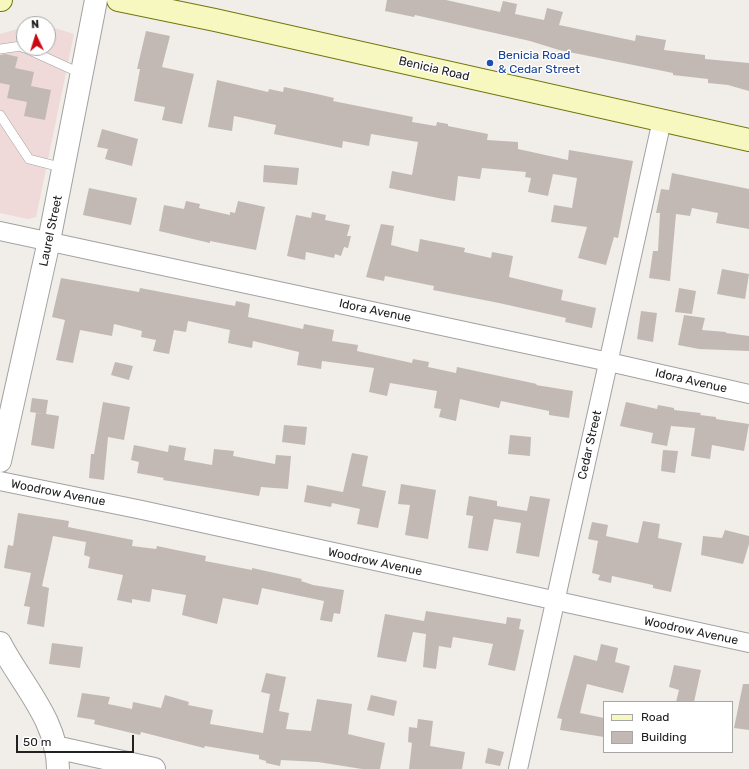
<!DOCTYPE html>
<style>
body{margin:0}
#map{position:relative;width:749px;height:769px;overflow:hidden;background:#f1ede8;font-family:Rubik,sans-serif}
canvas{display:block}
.legend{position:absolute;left:603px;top:701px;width:130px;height:52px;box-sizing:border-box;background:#fff;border:1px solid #a6a6a6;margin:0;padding:5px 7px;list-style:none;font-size:12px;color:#212121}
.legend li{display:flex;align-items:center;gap:8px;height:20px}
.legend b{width:20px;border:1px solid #a6a6a6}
.north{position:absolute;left:16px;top:16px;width:40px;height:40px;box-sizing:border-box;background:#fff;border:1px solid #a6a6a6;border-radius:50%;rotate:356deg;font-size:11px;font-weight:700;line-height:16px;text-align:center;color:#212121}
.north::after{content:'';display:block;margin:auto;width:14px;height:18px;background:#ca0814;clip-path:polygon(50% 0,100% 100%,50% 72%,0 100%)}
.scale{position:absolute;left:16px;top:735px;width:118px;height:18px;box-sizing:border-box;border:2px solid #212121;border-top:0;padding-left:5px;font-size:12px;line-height:14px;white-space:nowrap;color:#212121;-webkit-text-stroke:3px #fff;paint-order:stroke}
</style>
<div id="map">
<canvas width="749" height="769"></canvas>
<ul class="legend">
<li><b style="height:5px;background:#f7f7c0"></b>Road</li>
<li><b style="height:11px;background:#c2b9b4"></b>Building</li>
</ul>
<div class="north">N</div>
<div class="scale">50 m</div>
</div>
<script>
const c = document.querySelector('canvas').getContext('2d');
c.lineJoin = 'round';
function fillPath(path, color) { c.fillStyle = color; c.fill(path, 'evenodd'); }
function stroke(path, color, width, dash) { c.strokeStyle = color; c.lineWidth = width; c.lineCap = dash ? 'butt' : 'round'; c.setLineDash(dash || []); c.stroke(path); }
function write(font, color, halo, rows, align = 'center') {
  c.font = font + ' Rubik,sans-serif'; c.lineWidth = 3; c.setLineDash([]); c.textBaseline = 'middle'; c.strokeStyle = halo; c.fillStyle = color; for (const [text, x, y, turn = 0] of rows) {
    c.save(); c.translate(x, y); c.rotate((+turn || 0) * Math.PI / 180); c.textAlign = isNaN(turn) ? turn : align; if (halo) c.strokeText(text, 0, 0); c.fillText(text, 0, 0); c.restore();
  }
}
const commercial = new Path2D(`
 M48,26L74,34L36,217L28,219L0,213V34L24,27V48H48Z`);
const building = new Path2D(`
 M387,0H446L500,12L503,1L517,4L515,14L544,20L547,8L563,12L559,25L635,41L636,35L666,40L664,50L705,55V59L749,63V91L728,85L708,83V79L673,75V73L559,50L530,41L415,15L414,17L385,11Z
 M146,31L170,36L162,67L194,74L182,124L162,120L165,107L134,101L140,69H137Z
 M6,54L18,57L15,68L34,72L31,86L51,90L45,120L24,116L27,102L7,98L10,85L0,83V55Z
 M217,80L268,92L269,89L283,92L284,87L317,94L334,98L333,101L413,117L412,122L436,126L437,122L448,124V126L488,134L487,140L518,142V149L568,160L569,150L633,161L618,238L614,237L606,265L578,258L587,227L551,222L554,205L572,208L577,178L553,174L548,196L528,192L531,178L525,177L526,172L482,168L480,179L458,176L455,201L443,199L389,188L392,171L412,175L418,142L371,134L369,146L343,141L342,148L274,134L276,125L234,116L232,131L208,127Z
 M102,129L138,139L132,166L105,159L108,149L97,147Z
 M264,165L299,168L297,185L263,182Z
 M672,173L749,189V229L716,223L718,213L692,208L690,216L676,214L670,281L649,278L653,251H658L660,213H656L661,189L669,190Z
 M89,188L137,198L131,225L83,215Z
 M186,201L200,204L199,208L230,215V212L235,213L238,201L265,207L256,250L210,241V243L159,231L164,205L184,209Z
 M312,212L326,215L325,220L350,225L347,236H351L348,248L344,247L341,256L335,254L334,258L306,252L305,260L287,256L296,215L311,218Z
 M381,224L394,226L391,245L418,252L420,239L465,248L464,252L491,258L492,252L513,256L509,277L563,290L561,300L596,308L592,328L565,322L566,318L499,303L433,290L434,286L385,276L384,281L366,277Z
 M722,269L749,274L745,299L717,294Z
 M61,278L139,292L140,288L235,306L236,301L250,304L248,317L303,329L304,324L334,330L332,341L358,345L357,351L412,363L413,359L429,362L428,367L456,373L457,367L537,384L536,385L573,391L569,418L549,415V411L501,401L499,408L460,399L456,421L439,417L441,409L434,408L437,391L390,383L387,396L369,392L374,368L322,361L321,369L297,365L299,352L253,341L252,348L228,343L230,330L188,321L186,332L174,330L169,354L153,351L156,340L141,337L142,331L114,324L112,336L80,330L73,363L56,360L65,320L52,317Z
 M679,288L696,291L692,314L675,312Z
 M641,311L657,313L653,342L637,339Z
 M684,315L705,318L702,330L726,332V333L749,336V351L699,349L678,345Z
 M115,362L133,366L129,380L111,375Z
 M32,398L48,400L46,414L59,416L54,449L31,445L36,413L45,414L30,412Z
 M103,402L130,407L124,440L108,437L104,480L89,478L91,454H94Z
 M626,402L657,409L658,405L674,408V410L701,413L700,415L716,417V419L749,424L744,451L712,445L710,459L691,456L695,428L671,426L667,446L651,443L653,433L620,426Z
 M284,425L307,427L305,445L282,442Z
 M510,435L531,437L530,456L508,454Z
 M134,445L168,452L169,445L186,448L184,460L212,465L214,449L234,451L233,456L275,464L276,455L291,456L288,489L261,487L259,496L163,480L164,478L137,473L139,462L131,460Z
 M663,450L678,451L675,473L661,471Z
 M352,453L368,456L362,486L386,491L378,528L357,524L360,509L332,503L331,507L304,502L307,485L343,492Z
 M401,484L436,490L428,539L405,535L410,505L398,504Z
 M469,496L497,501V506L527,511L530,496L550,499L539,557L516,553L521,523L494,519L488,551L468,548L473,516L466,515Z
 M18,513L69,521L68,527L133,540L132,546L156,549L157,546L176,550L206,556L205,561L252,570V568L302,579L301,581L313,585L344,590L340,614L334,613L332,622L320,620L324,601L262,588L258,605L223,598L217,624L182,615L186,595L152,589L150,602L132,599V603L117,600L123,575L88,568L90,557L84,555L86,542L53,536L42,586L49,588L44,627L27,624L30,607L24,606L31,573L4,568L8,545L13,546Z
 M643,521L660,524L658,538L682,543L671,592L653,588V585L612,576L611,583L598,580L600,575L592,573L598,541L588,539L592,522L608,525L606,536L638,543Z
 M725,530L749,536V544L743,564L701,555L703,536L722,538Z
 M426,611L506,624L507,617L521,619L519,629L524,630L515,671L488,665L493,644L453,637L451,648L439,646L436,669L423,667L426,634L413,632L406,662L377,657L385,614L424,621Z
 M52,643L83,647L80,668L49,664Z
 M601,644L618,648L615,662L630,666L623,693L587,684L580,713L604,718V737L560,730L562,719L557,718L574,655L597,661Z
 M674,665L701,670L694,702H676L679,690L669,687Z
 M266,673L286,677L279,711L289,713L286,729L311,731L317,699L352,704L348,734L385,743L380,769H362L318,762L281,760L280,766L266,763V761L259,759V755L205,746L204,748L141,732L140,735L94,724L95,720L77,717L82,693L110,697L108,704L132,709L133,702L161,708L165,695L189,702L188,705L213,710L210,724L263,733L270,694L261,692Z
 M743,684H749V730L734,728Z
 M371,695L397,701L394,716L367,710Z
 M418,719L433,721L430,746L465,752L462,769H409L412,743L408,742L409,727L417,728Z
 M488,748L504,752L500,766L485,763Z`);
const service = new Path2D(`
 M25,48L82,74
 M0,49L21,46L24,48
 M0,115L29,159L64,168`);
const minor = new Path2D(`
 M0,231L609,362L749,394
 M0,481L142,510L749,643
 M518,769L662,120`);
const tertiary = new Path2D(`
 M0,461L49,241L96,0
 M0,643C21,684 58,720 58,769
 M55,747L154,769`);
const secondary = new Path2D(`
 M0,0H1
 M118,0L215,20L749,140`);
const markers = [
 [490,63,4,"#1a4fb4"]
];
const transitNames = [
 ["Benicia Road",498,56],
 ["& Cedar Street",498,70]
];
const streetNames = [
 ["Benicia Road",434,69,13],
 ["Laurel Street",51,231,-78],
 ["Idora Avenue",375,311,12],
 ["Idora Avenue",691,381,13],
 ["Cedar Street",590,445,-77],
 ["Woodrow Avenue",58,493,11],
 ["Woodrow Avenue",375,562,12],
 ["Woodrow Avenue",691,631,12]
];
fillPath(commercial, '#f0d9d9');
fillPath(building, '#c2b9b4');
stroke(service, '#a2a2a2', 10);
stroke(minor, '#a2a2a2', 20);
stroke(tertiary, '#a2a2a2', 24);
stroke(secondary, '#71770a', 24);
stroke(service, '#fff', 9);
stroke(minor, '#fff', 18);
stroke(tertiary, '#fff', 22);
stroke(secondary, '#f7f7c0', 22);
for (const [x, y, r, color] of markers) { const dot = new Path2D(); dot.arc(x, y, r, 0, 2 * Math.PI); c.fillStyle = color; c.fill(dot); stroke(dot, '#fff', 1.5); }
write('12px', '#164399', '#fff', transitNames, 'left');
write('12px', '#212121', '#fff', streetNames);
</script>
